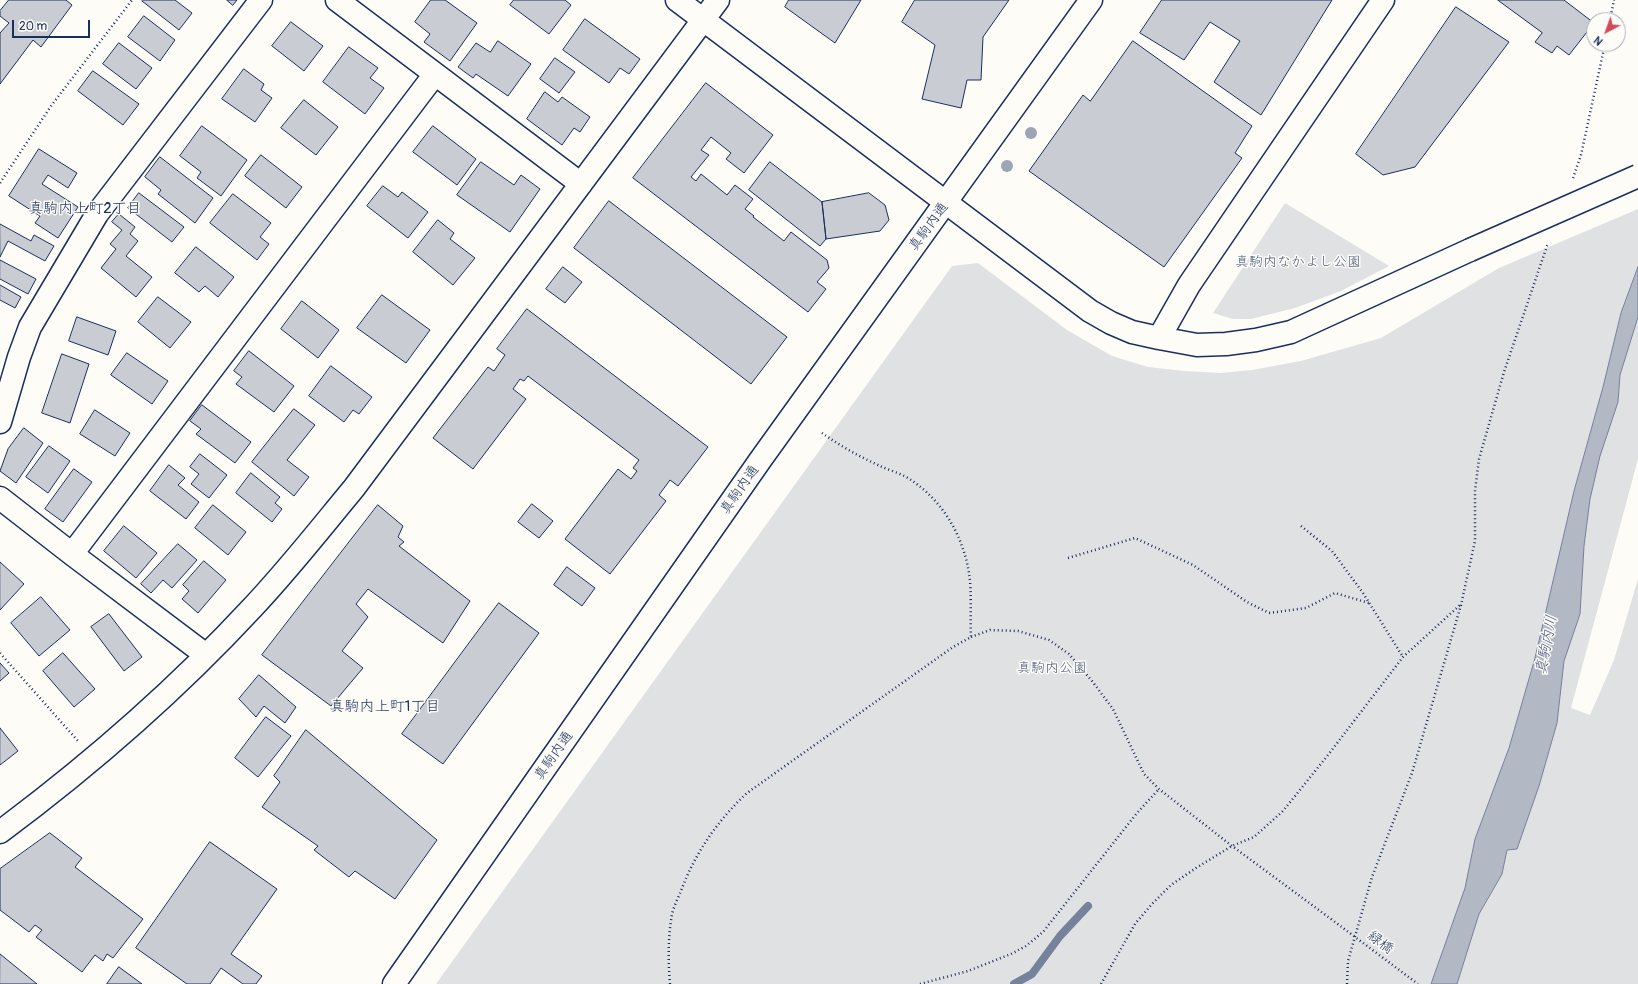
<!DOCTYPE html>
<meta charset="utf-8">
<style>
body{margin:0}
#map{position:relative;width:1638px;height:984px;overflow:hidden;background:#fdfcf7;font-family:Pangolin,sans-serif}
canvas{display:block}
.north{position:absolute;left:1586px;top:12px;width:40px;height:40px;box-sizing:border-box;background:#fdfcf7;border:1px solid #a3aaba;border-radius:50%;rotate:221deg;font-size:11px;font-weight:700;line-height:16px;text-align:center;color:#1b2f5e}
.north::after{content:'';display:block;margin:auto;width:14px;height:18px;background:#d1495b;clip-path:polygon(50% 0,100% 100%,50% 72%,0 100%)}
.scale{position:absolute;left:12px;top:20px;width:78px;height:18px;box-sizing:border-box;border:2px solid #1b2f5e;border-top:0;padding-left:5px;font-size:12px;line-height:14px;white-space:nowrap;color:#1b2f5e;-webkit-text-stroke:3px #fdfcf7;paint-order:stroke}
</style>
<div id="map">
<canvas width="1638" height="984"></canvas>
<div class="north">N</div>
<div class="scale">20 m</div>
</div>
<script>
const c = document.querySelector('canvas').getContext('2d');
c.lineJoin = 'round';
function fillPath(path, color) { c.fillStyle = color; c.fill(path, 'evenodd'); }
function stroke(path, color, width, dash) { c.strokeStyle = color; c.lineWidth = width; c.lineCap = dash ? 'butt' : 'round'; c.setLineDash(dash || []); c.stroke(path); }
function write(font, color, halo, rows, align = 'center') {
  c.font = font + ' Pangolin,"Klee One",sans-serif'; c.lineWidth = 3; c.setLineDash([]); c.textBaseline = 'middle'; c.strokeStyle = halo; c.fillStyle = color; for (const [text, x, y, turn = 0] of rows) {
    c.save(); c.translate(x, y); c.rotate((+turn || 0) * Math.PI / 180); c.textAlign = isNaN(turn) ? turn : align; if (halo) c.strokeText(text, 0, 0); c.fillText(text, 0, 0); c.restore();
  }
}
const green = new Path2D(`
 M1285,203L1389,266L1341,291L1295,308L1251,319H1233L1213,313Z
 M1638,209V459L1571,708L1590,715L1614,660L1638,579V984H436L952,266L978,263L1067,330L1112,356L1148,367L1184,371L1221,373L1252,370L1301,361L1381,338L1499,268Z`);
const water = new Path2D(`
 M1638,267V317L1620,375L1618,402L1600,456L1590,499L1584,546L1580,614L1564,661L1557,723L1539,786L1517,849L1507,850L1502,874L1479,914L1457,984H1431L1465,888L1475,839L1509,748L1535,658L1574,491L1603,387L1621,313Z`);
const stream = new Path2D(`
 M1014,984L1032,974L1060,936L1088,906`);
const building = new Path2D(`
 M9,0H66L72,5L41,47L33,40L0,84V33L9,23L0,16V11Z
 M143,0H175L192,13L179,30L142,1Z
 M227,0H237L233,5Z
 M431,0H445L477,23L450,61L424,42L430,34L415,22Z
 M514,0H565L571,5L549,34L510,5Z
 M789,0H861L835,43L785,7Z
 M915,0H1009L983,37L981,80H967L961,108L922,99L935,45L902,22Z
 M1162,0H1332L1261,115L1214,82L1240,41L1210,22L1184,60L1140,33Z
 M1498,0H1564L1594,23L1569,55L1557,46L1552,53L1535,42L1542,33Z
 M1456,7L1509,42L1415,167L1383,175L1356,154Z
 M144,16L175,40L160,61L128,37Z
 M585,19L640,59L629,74L620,68L609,83L563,50Z
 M291,22L323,46L304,71L272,46Z
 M498,41L531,64L508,96L476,74L473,78L458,67L476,43L490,52Z
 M1133,41L1252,126L1235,153L1242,158L1164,267L1029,171L1083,95L1090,101Z
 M119,43L152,68L136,89L103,64Z
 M349,47L378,68L370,78L384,88L365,114L323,82Z
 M555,58L575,72L559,93L540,79Z
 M244,69L264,84L261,90L272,98L255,122L222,99Z
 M93,71L139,104L123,125L78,91Z
 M706,83L773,135L744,173L726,159L731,153L711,137L701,150L709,155L691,177L696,181L701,174L727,195L735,185L753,199L745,209L754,216L753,217L784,241L791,232L827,260L829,268L817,282L826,289L808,312L633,178Z
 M545,92L558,102L562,97L590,117L580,132L574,128L562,145L527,119Z
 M304,100L338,127L316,155L281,128Z
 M202,126L247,160L221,196L197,178L201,172L180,156Z
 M433,126L476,159L457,185L413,152Z
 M39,149L77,173L68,188L48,175L42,184L78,207L58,238L35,223L40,216L9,196Z
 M261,155L302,187L286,208L245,176Z
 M160,157L213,198L195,223L158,194L161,190L145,177Z
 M481,162L514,185L521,175L540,189L510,232L457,195Z
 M770,162L822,202L826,239L820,246L749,190Z
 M383,186L398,197L402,192L428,212L408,238L367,206Z
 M139,193L184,227L172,242L128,208Z
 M869,193L885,205L889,220L880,231L826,239L822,202Z
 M233,194L271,223L260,237L269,244L257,260L210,223Z
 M609,201L787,337L751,384L574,248Z
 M119,214L135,227L130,234L138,241L126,256L152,277L136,297L101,268L116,249L110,244L122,230L112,222Z
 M438,220L454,233L450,239L475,258L453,285L413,252Z
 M0,224L31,241L34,235L54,246L45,261L8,241L0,257Z
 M196,247L234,277L218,297L205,286L199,292L175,273Z
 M0,260L36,279L28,294L0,279Z
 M563,267L582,282L565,303L546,289Z
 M0,285L21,297L15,308L0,300Z
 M382,295L430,330L406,363L357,328Z
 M158,297L191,322L170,348L138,322Z
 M302,301L339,330L318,358L281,329Z
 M527,309L708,447L678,486L670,480L659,495L666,501L610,574L565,539L618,469L631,479L637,471L633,468L639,460L528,376L524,381L520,379L513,389L526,399L473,469L433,438L488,367L494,371L505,355L497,349Z
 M77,317L116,331L108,355L69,341Z
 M249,351L294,386L274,412L236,384L242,377L234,371Z
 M127,353L168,381L152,404L111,375Z
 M62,354L89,364L70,423L42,413Z
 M331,366L372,397L359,414L353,410L344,422L309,396Z
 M202,405L251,442L235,463L196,434L201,429L190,421Z
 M294,409L315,425L287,460L309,477L294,496L252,462Z
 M95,410L130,433L115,456L80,434Z
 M24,428L43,443L16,483L0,471L8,449Z
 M49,446L70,461L48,493L26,477Z
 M200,454L227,475L209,498L191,484L199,474L190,467Z
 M169,465L185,478L178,485L199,502L186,519L150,491Z
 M74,469L92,482L63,522L45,509Z
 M251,473L280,497L275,503L282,509L272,522L236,493Z
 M532,504L553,521L539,538L518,522Z
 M213,505L246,532L228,555L195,528Z
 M378,505L403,526L398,537L404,542L399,546L470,601L443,643L368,589L356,604L368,617L342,651L363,668L331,706L262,655Z
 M124,526L157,553L136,578L104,551Z
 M178,544L197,560L172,588L163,580L151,593L141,584Z
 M204,561L226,580L198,613L182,599L189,591L183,585Z
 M0,562L24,584L0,610Z
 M567,567L595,588L582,606L554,585Z
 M41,597L70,630L39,656L11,623Z
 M499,603L539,633L443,764L402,734Z
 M109,614L142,657L124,671L91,627Z
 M63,653L95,689L74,707L43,671Z
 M0,663L9,673L0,681Z
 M259,675L296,707L285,723L264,706L256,717L239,699Z
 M266,717L291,736L258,777L235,758Z
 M0,728L18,751L0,765Z
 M306,730L437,840L395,899L355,871L349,877L314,850L318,846L262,807L280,782L274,776Z
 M50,833L82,858L75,867L143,919L113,958L107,954L103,961L95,955L82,972L36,937L42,930L35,925L29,932L0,910V869Z
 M210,842L277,889L231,954L262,976L256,984H243L221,968L210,984H187L136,948Z
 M0,954L37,984H0Z
 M119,967L142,984H107Z`);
const path = new Path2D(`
 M1610,20L1614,0
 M1573,178L1581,155L1605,44
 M0,183L51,106L132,0
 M1301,526L1332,551L1363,593L1403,657
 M1068,558L1135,538L1193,565L1247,602L1269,613L1306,608L1335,593L1369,603
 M971,637L990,630L1018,631L1049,640L1069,654L1092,681L1113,709L1144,774L1159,789L1232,846L1331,919
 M0,653L78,741
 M670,984C668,960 668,937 672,914C674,906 678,898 681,891C695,853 718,820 747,793L953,647L971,637C970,618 972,591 969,573C963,536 943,501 911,480C901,473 888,470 878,465C858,456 839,445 822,433
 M920,984L968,971L1011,954L1026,946L1043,932L1137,813L1159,789
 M1101,984L1135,924L1152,904L1171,885L1196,868L1232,846L1254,837L1283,811L1328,755L1403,657L1460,605
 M1347,984L1348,961L1372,877L1412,773L1461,605L1475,541V491L1479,459L1504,372L1548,243`);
const minor = new Path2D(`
 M337,0L581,184
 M677,0L1090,311L1111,323L1132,332L1159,338L1197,345L1226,344L1256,340L1291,332L1470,250
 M1159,338L1189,285L1383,0
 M0,422L19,357L30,327L97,214L261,0
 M0,498L72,554L206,655
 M72,554L435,74
 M0,832C90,765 175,691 252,608C288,570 320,529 354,488L718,0`);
const highway = new Path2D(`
 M394,984L761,459L1091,0`);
const pathBridge = new Path2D(`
 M1331,919L1418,984`);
const minorBridge = new Path2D(`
 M1470,250L1638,176`);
const trees = [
 [1031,133],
 [1007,166]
];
const streetNames = [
 ["真駒内通",929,227,-54],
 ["真駒内通",740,490,-55],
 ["真駒内通",554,756,-55],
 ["緑橋",1380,943,37]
];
const parkNames = [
 ["真駒内なかよし公園",1298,262],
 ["真駒内公園",1052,668]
];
const neighbourhoodNames = [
 ["真駒内上町2丁目",85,209],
 ["真駒内上町1丁目",385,707]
];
const waterNames = [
 ["真駒内川",1547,645,-79]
];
fillPath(green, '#e0e1e3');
fillPath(water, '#b3b8c5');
stroke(water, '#76819c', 1);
stroke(stream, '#76819c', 8);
fillPath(building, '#c9ccd3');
stroke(building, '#1b2f5e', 1);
stroke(minor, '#1b2f5e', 25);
stroke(highway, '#1b2f5e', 25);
stroke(path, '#1b2f5e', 2.5, [1, 3]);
stroke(minor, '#fdfcf7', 22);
stroke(highway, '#fdfcf7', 22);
stroke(minorBridge, '#1b2f5e', 25, []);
stroke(pathBridge, '#1b2f5e', 2.5, [1, 3]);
stroke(minorBridge, '#fdfcf7', 22);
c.fillStyle = '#9ca4b5';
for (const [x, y] of trees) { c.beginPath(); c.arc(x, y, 6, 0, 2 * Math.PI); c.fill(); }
write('14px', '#1b2f5e', '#fdfcf7', streetNames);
write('14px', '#4c5c7f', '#fdfcf7', parkNames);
write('15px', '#1b2f5e', '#fdfcf7', neighbourhoodNames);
write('italic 15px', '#49587d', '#fdfcf7', waterNames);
</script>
